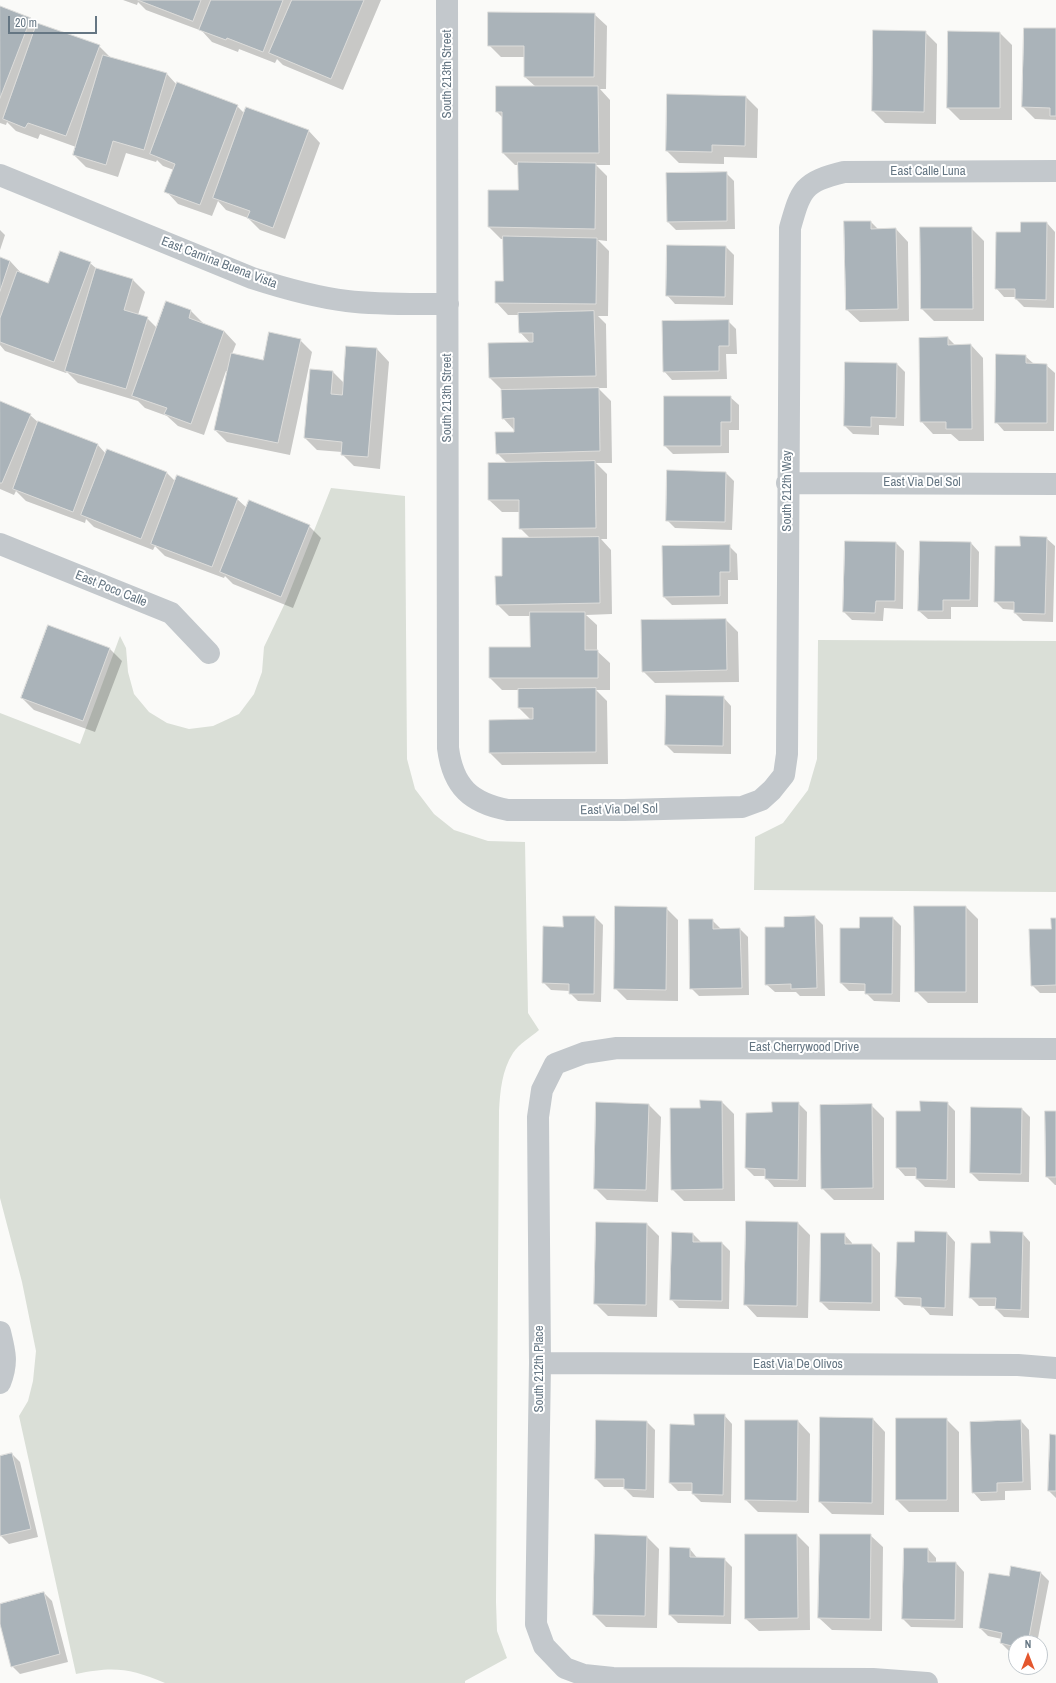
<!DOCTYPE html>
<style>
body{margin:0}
#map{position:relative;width:1056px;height:1683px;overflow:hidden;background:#fafaf8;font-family:"Archivo Narrow",sans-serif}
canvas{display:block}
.north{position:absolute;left:1008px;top:1635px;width:40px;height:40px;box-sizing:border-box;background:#fff;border:1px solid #c1c8cd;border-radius:50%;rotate:0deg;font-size:11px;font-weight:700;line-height:16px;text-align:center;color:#657683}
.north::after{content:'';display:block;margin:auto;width:14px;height:18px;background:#e4572e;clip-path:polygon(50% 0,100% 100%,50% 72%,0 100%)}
.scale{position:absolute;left:8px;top:16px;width:89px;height:18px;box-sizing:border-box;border:2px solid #657683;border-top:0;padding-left:5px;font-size:12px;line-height:14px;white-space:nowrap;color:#657683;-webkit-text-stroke:3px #fff;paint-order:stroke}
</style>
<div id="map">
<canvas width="1056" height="1683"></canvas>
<div class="north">N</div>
<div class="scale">20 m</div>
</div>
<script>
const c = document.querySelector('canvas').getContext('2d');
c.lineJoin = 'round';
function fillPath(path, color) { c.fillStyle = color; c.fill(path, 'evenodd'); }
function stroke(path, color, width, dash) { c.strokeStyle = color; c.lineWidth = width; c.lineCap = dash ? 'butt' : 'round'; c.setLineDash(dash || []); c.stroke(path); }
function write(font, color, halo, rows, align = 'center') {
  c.font = font + ' "Archivo Narrow",sans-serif'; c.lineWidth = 4; c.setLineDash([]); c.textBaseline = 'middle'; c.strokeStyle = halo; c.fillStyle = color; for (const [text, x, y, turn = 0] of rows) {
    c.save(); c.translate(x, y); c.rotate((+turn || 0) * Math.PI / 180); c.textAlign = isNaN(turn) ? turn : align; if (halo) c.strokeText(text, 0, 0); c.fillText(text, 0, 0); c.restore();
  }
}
const green = new Path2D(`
 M331,488L405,496L407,759L415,789L434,814L454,830L488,841L525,842L528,1013L539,1030C531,1037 519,1044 513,1053C502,1070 500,1091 499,1111L496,1602L497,1631L507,1658L465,1681V1683H165C130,1668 113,1666 76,1674L19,1416L28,1401L33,1381L36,1351L22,1282L0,1198V713L80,744L120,636L126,648L128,672L134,694L149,712L167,723L189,729L213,726L239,714L254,694L262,672L264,647L286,601Z
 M818,640L1056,641V892L754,890L755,837L783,823L808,790L817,759Z`);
const shadow = new Path2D(`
 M123,0H381L343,90L283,65L277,59L275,63L239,49L238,52L212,42L202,31L146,10L138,2L137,5Z
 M0,7L30,19L37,26L99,46L111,58L167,74L177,85L237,106L245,114L308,130L320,143L285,239L260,230L248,218L226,210L218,201L212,216L178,204L166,191L174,170L163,166L157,160L156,162L126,153L118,177L86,167L74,155L76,147L40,134L38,139L16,131L7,122L6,125L0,123Z
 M594,14L607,26L606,89H600L610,100V165H596L607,176V241L598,240L609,251L608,316H598L606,324L607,388H598L611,401L612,463H596L607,474V539H601L611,550L612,614L586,615L597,625V651L610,663V690H596L607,701L608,764L502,765L490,753L531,720L519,708V690H502L490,678L531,648V616H509L497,604L503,577L531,539L520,528V512H502L489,500L507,463L497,453L515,433V431L503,418L502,390L490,378L531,344L520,332V315H508L496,302L504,282V239H501L489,227L519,191V165H515L503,153V118L497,112L536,87L525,77V57H501L489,45Z
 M1056,29V120L1035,119L1023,107Z
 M925,32L937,44L936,124L885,123L873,111Z
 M1000,33L1012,45V120H960L948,108Z
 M746,97L758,109L757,158L724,157V164L679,163L667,151Z
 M726,173L734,181L735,229L676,230L668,222Z
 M871,222L879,230L896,229L908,242L909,321L860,322L847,310Z
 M1047,223L1055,232L1054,308L1024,307L1016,299V297H1004L996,288L1021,233Z
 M971,228L984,241V321H934L922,309Z
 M0,230L5,235L0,250Z
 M726,247L734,255L733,305L675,304L667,295Z
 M0,258L10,261L22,274L49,284L90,263L97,269L133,280L145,292L138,315L147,318L157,328L166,302L191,311L203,323V324L224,331L236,344L232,354L264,361L300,340L312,352L290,455L227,442L215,430L228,371H226L204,435L178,426L167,416L145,408L138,401L78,383L67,372L66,373L5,351L0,345Z
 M728,321L736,329L737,354H726L727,379L672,380L664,371Z
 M920,338H948L956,346L971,345L983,358L984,441H959L951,434H933L921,421Z
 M377,349L389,362L380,469L354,466L342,454V452L317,450L305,438L333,372L344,383Z
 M1025,356L1034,364L1046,365L1055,373L1054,431H1004L996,422Z
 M897,364L905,372L904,426L879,425V435L853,434L845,426Z
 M730,397L739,405V430H729V453L673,454L665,446Z
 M0,402L30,415L39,423L98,445L106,454L108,450L167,473L176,482L237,499L247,508L309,526L321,538L293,608L233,584L225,576L224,578L165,556L155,546L153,550L94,527L86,519L85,523L26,501L16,491L14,495L0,489Z
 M725,472L734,481L732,530L675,528L667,520Z
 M1046,538L1055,546L1053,622L1023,621L1015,613V610L1003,609L995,601L1021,547Z
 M896,543L904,551L903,609L884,608L883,621L852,620L844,612Z
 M971,543L979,552L978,607H951V619H928L919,611Z
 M729,546L737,554L738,580H728V604L672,605L664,597Z
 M726,620L738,632L739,682L655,683L643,671Z
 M110,649L122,661L95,732L34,710L22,698Z
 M667,696L723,697L731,706V754L674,753L666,745Z
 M966,907L978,919V1003H928L916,991Z
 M666,908L678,920V1001L627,1000L615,988Z
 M595,917L603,925L601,1002L578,1001L570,993V991L551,990L543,982L564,928Z
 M815,917L823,925L825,996H800L796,992H775L766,984L785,928Z
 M893,918L901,926L900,1002L874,1001L866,993V991H849L841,983L860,929Z
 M1056,919V993H1040L1032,985Z
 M712,920L721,929H740L748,937L749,995L699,996L691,988Z
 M722,1102L734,1114L735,1201H684L672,1189Z
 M798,1103L807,1112L806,1187H774L766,1178V1176H754L746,1168L773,1113Z
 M947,1103L955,1111V1188L925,1187L917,1179V1176H905L897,1167L921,1112Z
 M649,1105L661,1117L658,1202L607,1200L595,1188Z
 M871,1105L884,1118V1200H834L822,1188Z
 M1022,1109L1030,1117L1029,1182L979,1181L971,1173Z
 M1056,1112V1185H1055L1047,1177Z
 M798,1223L810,1235L808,1318L757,1317L745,1304Z
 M647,1224L659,1236L657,1317L608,1316L595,1303Z
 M947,1233L955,1242L953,1316L930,1315L922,1306L904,1305L896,1297L915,1243Z
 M1022,1233L1030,1242L1029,1318L1004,1317L996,1309V1306H979L970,1297L991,1244Z
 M693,1234L701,1242L722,1243L730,1251L729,1309L679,1308L671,1299Z
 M844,1234L852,1243V1245H872L880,1253V1311L829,1310L821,1302Z
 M724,1415L732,1424L731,1503L701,1502L693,1494V1491H678L670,1483L695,1426Z
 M821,1418L873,1419L885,1432L884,1515L832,1514L820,1502Z
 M946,1419L959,1432V1512H909L897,1500Z
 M798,1421L810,1434L809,1513L758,1512L746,1500Z
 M1021,1421L1029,1430L1031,1490L1005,1491V1500L981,1501L973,1492L971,1423Z
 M647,1422L655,1430L654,1498L633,1497L625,1489V1487H604L596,1479Z
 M1056,1436V1498L1049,1491Z
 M12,1454L20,1462L38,1537L9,1544L0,1535V1457Z
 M797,1535L809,1547L810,1630L759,1631L746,1619Z
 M870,1535L883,1547L882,1631L832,1630L819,1618Z
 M647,1537L659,1549L657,1628L606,1627L594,1615Z
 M689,1548L698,1559H724L732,1567L731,1624L678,1623L670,1615Z
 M905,1549H928L936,1558V1563H956L964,1572L963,1628L911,1627L903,1619Z
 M1012,1568L1041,1573L1049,1581L1037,1643H1016V1652L1009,1651L1001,1643L1002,1639L988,1636L980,1628L1010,1577Z
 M44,1593L52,1601L68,1662L20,1674L12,1666L0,1620V1605Z`);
const building = new Path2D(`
 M138,0H201L193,21Z
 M211,0H283L263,52L227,38L226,40L199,30Z
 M292,0H364L331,79L269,53Z
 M0,6L31,18L0,98Z
 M488,12L595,13L594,77H524V46H488Z
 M37,23L100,45L66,136L28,123L25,128L3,119Z
 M1024,28H1056V116H1050V108L1022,107Z
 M873,30L926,31L924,112L872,111Z
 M948,31L1000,32V108H947Z
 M103,55L167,73L144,150L113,141L106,165L73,155Z
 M177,82L238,105L200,205L164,192L175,164L150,154Z
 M496,86H598L599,153H502V112H496Z
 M667,94L746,96L745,146L712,145V152L666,151Z
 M246,107L309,130L273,228L247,218L250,211L213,198Z
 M518,162L596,163L595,229L488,227V190H518Z
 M727,172V221L667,222L666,173Z
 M844,221H871V229L896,228L898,309L846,310Z
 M1021,222H1047L1046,300L1015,299V289H995L996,232H1020Z
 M920,227H972L973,309H921Z
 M503,236L597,238L596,304L495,303V281H503Z
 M667,245L726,246L725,297L666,296Z
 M60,251L91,262L54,362L0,342V318L17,271L48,283Z
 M0,257L10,261L0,291Z
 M96,268L133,279L124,310L148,317L126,389L65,371Z
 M166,301L191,310L189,318L224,331L191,424L164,414L167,408L132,396Z
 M594,311L596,376L489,378L488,343L533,342V333H519L518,313Z
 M729,320V346H719V371L663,372L662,321Z
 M269,332L301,339L278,443L214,430L231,353L263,360Z
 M948,337V345L971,344L972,429H946V422H920L919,338Z
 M346,346L377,348L368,457L341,455L342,442L304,438L310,369L333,371L331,394L342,395Z
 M996,354L1026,355V363L1047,364V423H995Z
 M845,362L897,363L896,418L871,417V427L844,426Z
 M599,388L600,451L496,454L495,432H514V418L502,419L501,390Z
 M664,396H731V422H721V446H664Z
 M0,401L31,414L2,483H0Z
 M38,421L98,444L73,512L13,489Z
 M107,449L167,472L141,539L81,515Z
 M595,461L596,528L519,529V500H488V463Z
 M667,470L726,472L725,522L666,521Z
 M177,475L238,498L212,567L151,544Z
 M249,500L310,525L281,597L220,572Z
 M1020,536L1047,537L1045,614L1014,613V602H994L995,546H1020Z
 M599,537L600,603L496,605L495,576H502V538Z
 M845,541L896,542L895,601H876L875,613L843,612Z
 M920,541L971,542L970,600H943V611H918Z
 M730,545V572H720V596L663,597L662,546Z
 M530,612H585V650H598V678H489V647H530Z
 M726,619L727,670L642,672L641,620Z
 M48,625L110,648L83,721L21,698Z
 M596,688V752L489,753V720L533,719V708H518V689Z
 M666,695L724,696L723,746L665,745Z
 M615,906L667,907L666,990L614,989Z
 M914,906H966V992H915Z
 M563,916H595L594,994H569V984L542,983L543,926L563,927Z
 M815,916L817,988L791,989V984L765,985V927H784V917Z
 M860,917H893L892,994H865V984L840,983V928H859Z
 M1051,918H1056V985L1031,986L1029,929H1051Z
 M689,919H713V929L740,928L742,988L690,989Z
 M700,1100L722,1101L723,1189L671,1190L670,1108H700Z
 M920,1101L948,1102L947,1180L916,1179V1168H896V1111H920Z
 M596,1102L649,1104L646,1190L594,1189Z
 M772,1102H799L798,1180L765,1179V1169L745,1168L746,1113L772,1112Z
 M872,1104L873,1188L821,1189L820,1105Z
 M971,1107L1022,1108L1021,1174L970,1173Z
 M1045,1111H1056V1177H1046Z
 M746,1221L798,1222L797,1306L744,1305Z
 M596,1222L647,1223L646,1305L594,1304Z
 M915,1231L947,1232L945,1308L921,1307V1298L895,1297L897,1242H914Z
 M990,1231L1023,1232L1021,1310L995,1309L996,1298H969L971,1243H990Z
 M672,1232L693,1233V1242H722V1301L670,1300Z
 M821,1233H845V1244H872V1303L820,1302Z
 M694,1414H725L723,1495L692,1494V1483H669L670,1424L694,1425Z
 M820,1417L873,1418L872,1503L819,1502Z
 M896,1418H947V1500H896Z
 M596,1420L647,1421L646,1490L624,1489V1479H595Z
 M745,1420H798L797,1501L745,1500Z
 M1021,1420L1023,1482L997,1483V1492L972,1493L970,1422Z
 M1050,1434L1056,1435V1491H1048Z
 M12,1453L31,1529L0,1536V1456Z
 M595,1534L647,1536L645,1616L593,1615Z
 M745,1534H797L798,1618L745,1619Z
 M820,1534H871L870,1619L818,1618Z
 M670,1547L690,1548V1557L725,1558L724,1616L669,1615Z
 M904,1548H928V1562H956L955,1620L902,1619Z
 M1011,1566L1041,1572L1028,1643H1016V1647L1000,1643L1002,1633L979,1628L989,1573L1009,1576Z
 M44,1592L60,1654L11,1667L0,1624V1604Z`);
const minor = new Path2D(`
 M447,0L448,748C453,787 471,803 508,810H624L742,807L761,800L772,790L784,775L787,754L790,228C801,189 803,182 844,172L1056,171
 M0,175L252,278C283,288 314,297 347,301C380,305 414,304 448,304
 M787,483L1056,484
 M0,544L171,613L209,653
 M0,1332C5,1352 8,1363 0,1383
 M540,1363L1018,1365L1056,1368
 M927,1683L873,1679L613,1678L584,1675L565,1668L544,1646L536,1624L540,1363L538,1117L542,1090L555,1064L584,1053L617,1048L1056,1049`);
const streetNames = [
 ["South 213th Street",448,74,-90],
 ["East Calle Luna",928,172],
 ["East Camina Buena Vista",219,263,21],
 ["South 213th Street",448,398,-90],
 ["East Via Del Sol",922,483],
 ["South 212th Way",788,491,-90],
 ["East Poco Calle",111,589,22],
 ["East Via Del Sol",619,810,-1],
 ["East Cherrywood Drive",804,1048],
 ["East Via De Olivos",798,1365],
 ["South 212th Place",540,1369,-90]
];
fillPath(green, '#dadfd7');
fillPath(shadow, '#0003');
fillPath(building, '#aab3b9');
stroke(building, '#dcdcda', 1);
stroke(minor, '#c3c8cc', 22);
write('13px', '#657683', '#fff', streetNames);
</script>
